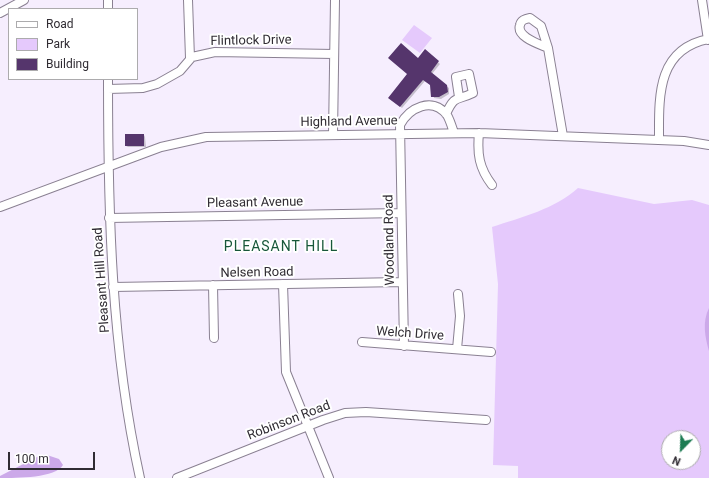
<!DOCTYPE html>
<style>
body{margin:0}
#map{position:relative;width:709px;height:478px;overflow:hidden;background:#f6eefe;font-family:Roboto,sans-serif}
canvas{display:block}
.legend{position:absolute;left:8px;top:8px;width:130px;height:72px;box-sizing:border-box;background:#fff;border:1px solid #acabad;margin:0;padding:5px 7px;list-style:none;font-size:12px;color:#302c33}
.legend li{display:flex;align-items:center;gap:8px;height:20px}
.legend b{width:20px;border:1px solid #acabad}
.north{position:absolute;left:661px;top:430px;width:40px;height:40px;box-sizing:border-box;background:#fff;border:1px solid #acabad;border-radius:50%;rotate:203deg;font-size:11px;font-weight:700;line-height:16px;text-align:center;color:#302c33}
.north::after{content:'';display:block;margin:auto;width:14px;height:18px;background:#1d7c53;clip-path:polygon(50% 0,100% 100%,50% 72%,0 100%)}
.scale{position:absolute;left:8px;top:452px;width:87px;height:18px;box-sizing:border-box;border:2px solid #302c33;border-top:0;padding-left:5px;font-size:12px;line-height:14px;white-space:nowrap;color:#302c33;-webkit-text-stroke:3px #fff;paint-order:stroke}
</style>
<div id="map">
<canvas width="709" height="478"></canvas>
<ul class="legend">
<li><b style="height:5px;background:#fff"></b>Road</li>
<li><b style="height:11px;background:#e5c9fc"></b>Park</li>
<li><b style="height:11px;background:#55356c"></b>Building</li>
</ul>
<div class="north">N</div>
<div class="scale">100 m</div>
</div>
<script>
const c = document.querySelector('canvas').getContext('2d');
c.lineJoin = 'round';
function fillPath(path, color) { c.fillStyle = color; c.fill(path, 'evenodd'); }
function stroke(path, color, width, dash) { c.strokeStyle = color; c.lineWidth = width; c.lineCap = dash ? 'butt' : 'round'; c.setLineDash(dash || []); c.stroke(path); }
function write(font, color, halo, rows, align = 'center') {
  c.font = font + ' Roboto,sans-serif'; c.lineWidth = 4; c.setLineDash([]); c.textBaseline = 'middle'; c.strokeStyle = halo; c.fillStyle = color; for (const [text, x, y, turn = 0] of rows) {
    c.save(); c.translate(x, y); c.rotate((+turn || 0) * Math.PI / 180); c.textAlign = isNaN(turn) ? turn : align; if (halo) c.strokeText(text, 0, 0); c.fillText(text, 0, 0); c.restore();
  }
}
const green = new Path2D(`
 M414,25L432,38L420,53L402,40Z
 M578,188L654,204L692,200L709,205V478H518V466L493,465L498,284L492,227C522,217 555,209 578,188ZM669,438H693V462H669Z`);
const water = new Path2D(`
 M709,308V351C705,337 702,322 709,308Z
 M47,455L59,459L63,465C56,478 17,478 0,478V476L39,456Z`);
const shadow = new Path2D(`
 M426,51L440,64L432,74L449,88V94L441,99L434,98L431,85L425,81L402,108L391,99Z
 M144,135L145,137L146,147H128L126,146Z`);
const building = new Path2D(`
 M401,43L418,58L425,49L439,61L431,72L447,85L448,92L439,97H431L430,85L423,80L400,107L388,98L407,74L388,58Z
 M125,134H144V146H125Z`);
const minor = new Path2D(`
 M188,0L190,58
 M702,0L708,40
 M108,9V0
 M0,13L24,0
 M530,18L541,26L548,48C539,44 516,37 520,25C521,20 525,19 530,18Z
 M548,48L563,136
 M108,79C108,213 111,347 140,478
 M108,89L143,88L157,84L180,71L192,57L215,52L334,54
 M446,114C455,94 457,101 473,93L469,74L456,77L459,97
 M479,133C477,154 479,168 492,185
 M333,135L335,0
 M659,140C659,98 656,49 709,39
 M0,207L161,147L206,137L479,133L684,141L709,145
 M109,218L401,213
 M283,284L286,372L329,478
 M213,285L214,338
 M113,287L402,282
 M362,342L491,352
 M404,346L400,125C409,108 432,96 447,115C450,120 452,127 454,133
 M457,349L460,316L458,294
 M177,478L323,420L345,413L366,412L486,420`);
const streetNames = [
 ["Flintlock Drive",251,41,-1],
 ["Highland Avenue",349,122,-1],
 ["Pleasant Avenue",255,203,-1],
 ["Woodland Road",390,240,-91],
 ["Nelsen Road",257,273,-1],
 ["Pleasant Hill Road",102,280,-94],
 ["Welch Drive",410,334,4],
 ["Robinson Road",289,421,-21]
];
const neighbourhoodNames = [
 ["PLEASANT HILL",281,247]
];
fillPath(green, '#e5c9fc');
fillPath(water, '#cca9e9');
fillPath(shadow, '#0003');
fillPath(building, '#55356c');
stroke(minor, '#8a8092', 10);
stroke(minor, '#fff', 8);
write('13px', '#302c33', '#fff', streetNames);
c.letterSpacing = '1px';
write('14px', '#18573a', '#fff', neighbourhoodNames);
c.letterSpacing = '0px';
</script>
